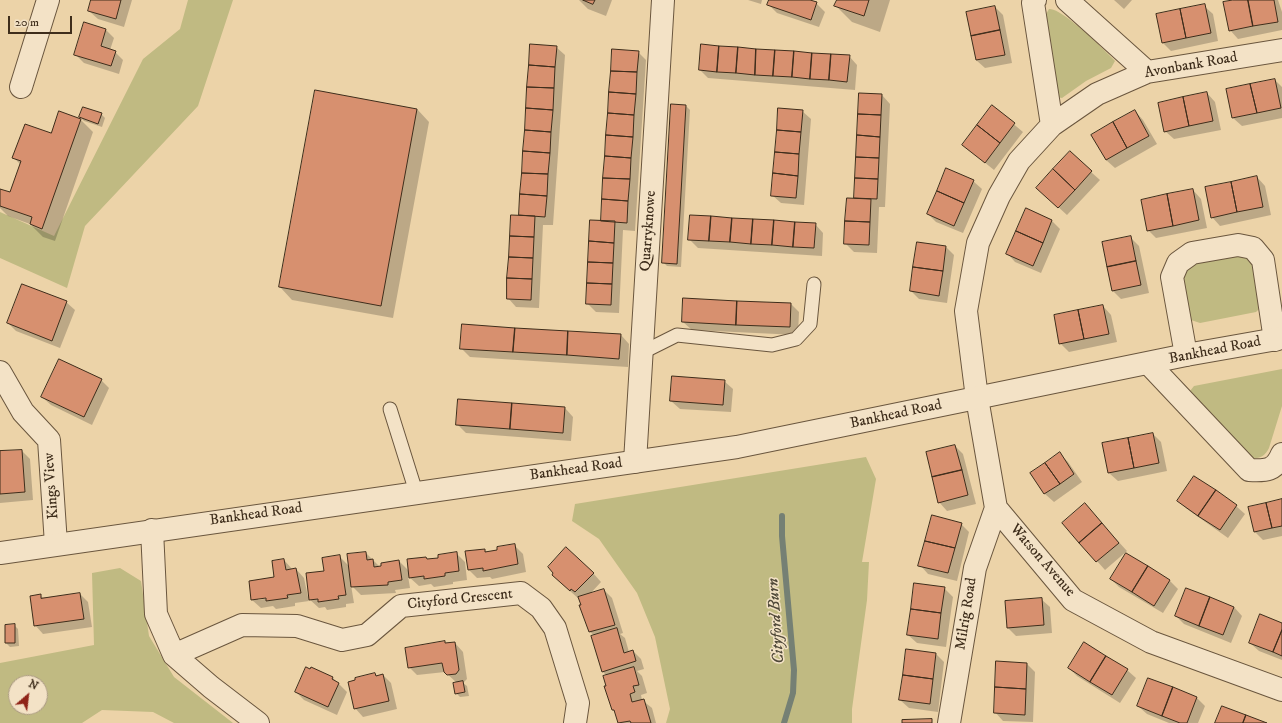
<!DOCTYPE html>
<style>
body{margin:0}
#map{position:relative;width:1282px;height:723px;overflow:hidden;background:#ecd3a8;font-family:"IM FELL DW Pica",serif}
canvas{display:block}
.north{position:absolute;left:8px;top:675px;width:40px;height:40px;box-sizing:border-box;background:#f3e2c6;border:1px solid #ab9a82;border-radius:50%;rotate:28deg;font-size:11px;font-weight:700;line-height:16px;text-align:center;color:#3e2d1b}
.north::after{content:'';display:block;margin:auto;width:14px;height:18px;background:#8f2418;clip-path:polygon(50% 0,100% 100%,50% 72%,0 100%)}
.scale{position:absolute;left:8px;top:16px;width:64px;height:18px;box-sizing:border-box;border:2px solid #3e2d1b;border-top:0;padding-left:5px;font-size:12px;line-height:14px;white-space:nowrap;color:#3e2d1b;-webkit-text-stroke:3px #f3e2c6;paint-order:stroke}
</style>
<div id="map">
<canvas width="1282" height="723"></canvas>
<div class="north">N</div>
<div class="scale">20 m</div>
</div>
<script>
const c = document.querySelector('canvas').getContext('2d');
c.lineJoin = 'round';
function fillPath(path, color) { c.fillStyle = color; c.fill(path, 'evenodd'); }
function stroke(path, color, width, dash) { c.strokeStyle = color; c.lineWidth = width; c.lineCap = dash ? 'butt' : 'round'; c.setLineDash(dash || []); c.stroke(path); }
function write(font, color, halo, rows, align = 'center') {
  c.font = font + ' "IM FELL DW Pica",serif'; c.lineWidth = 3; c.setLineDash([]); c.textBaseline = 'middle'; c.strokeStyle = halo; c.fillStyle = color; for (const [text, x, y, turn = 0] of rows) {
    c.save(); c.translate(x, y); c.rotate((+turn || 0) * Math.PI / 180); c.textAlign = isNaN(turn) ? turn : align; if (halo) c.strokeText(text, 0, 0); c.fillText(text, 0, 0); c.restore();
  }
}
const green = new Path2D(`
 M188,0H233L198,106L85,226L67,288L0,258V212L54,236L143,59L180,29Z
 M1049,9C1061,7 1106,51 1115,61L1111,68L1086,81L1062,98L1057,97L1045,16Z
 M1243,254L1253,260L1261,307L1256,312L1200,323L1191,320L1181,268L1184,266Z
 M1282,369V406L1269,448C1265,456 1260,459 1252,458L1190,391L1194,386Z
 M866,457L876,479L862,562H869L867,600L852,709V723H666L670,709L655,637L637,593L599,539L572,521L575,504Z
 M120,568L141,581L149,636L174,677L233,723H174L153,712L102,710L82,723H0V663L94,645L92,573ZM16,683H40V707H16Z`);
const shadow = new Path2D(`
 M92,0H132L124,27L98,19L89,11Z
 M579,0H612L606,16L588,9Z
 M748,0H762L761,4Z
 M770,0H807L816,3L825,12L819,27L777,13L769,5Z
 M838,0H890L880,32L852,22L836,6Z
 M1114,0H1132L1124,9Z
 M1238,0H1278L1282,12V30L1238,39L1230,30Z
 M1204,6L1213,14L1218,41L1171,51L1162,42Z
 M995,7L1003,15L1012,63L985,68L976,60L967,12Z
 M85,23L106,30L114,38L110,50L115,52L123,60L119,74L84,63L75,54Z
 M531,45L556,47L565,55L553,225H543L539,308L516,307L508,298L520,217Z
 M638,52L646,60L635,231L623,230L619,313L596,312L587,303L602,222Z
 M849,56L857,65L855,90L708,78L700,70Z
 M1275,80L1282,87V118L1242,126L1233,118Z
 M1207,93L1215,102L1221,130L1174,139L1165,131Z
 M860,94L882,95L890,104L885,207H879L877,253L854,252L846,244L855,199Z
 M686,106L690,110L681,267L667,266L663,262Z
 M992,106L1023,132L994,170L963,145Z
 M417,109L429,122L393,318L292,300L280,287Z
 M802,111L811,119L804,205L781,203L772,195Z
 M1135,111L1143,120L1157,144L1115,168L1106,160Z
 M59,112L84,121L80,117L101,114L105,118L102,127L81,120L93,132L55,241L43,237L30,224L8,216L0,208V190L11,194L21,165L14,158L51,134Z
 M1091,172L1100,180L1067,215L1046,196Z
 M1257,177L1265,186L1271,215L1220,226L1212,217Z
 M973,181L982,189L963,233L936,222L928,214Z
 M1193,190L1201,199L1207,228L1156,238L1148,230Z
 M1026,209L1052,221L1060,229L1041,273L1015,262L1007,253Z
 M815,224L823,233L822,256L698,248L689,239Z
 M1131,238L1139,246L1149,293L1121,299L1113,291Z
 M946,247L954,255L947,303L919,299L911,291Z
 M66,302L75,310L60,348L16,331L8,323Z
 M791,304L799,312L798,335L692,330L683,322Z
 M1103,306L1111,315L1117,342L1069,352L1060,343Z
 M621,335L629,344L628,367L470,357L461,348Z
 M101,380L109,388L92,425L51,405L42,397Z
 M724,381L733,389L731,412L680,409L671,401Z
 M565,408L573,417L571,441L466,433L457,424Z
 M1153,434L1161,442L1167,471L1118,481L1109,473L1104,444Z
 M955,446L963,454L976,504L947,511L939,502Z
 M22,451L30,459L33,500L0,503V452Z
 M1060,454L1068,462L1082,482L1054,502L1045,494L1031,473Z
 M1194,477L1236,506L1245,514L1228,538L1187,509L1178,501Z
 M1282,500V536L1263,540L1255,532L1249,508Z
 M1085,505L1127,551L1105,570L1063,523Z
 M961,524L969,532L957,581L928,574L920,565Z
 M515,546L523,554L526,572L492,579L490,577L477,578L469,570L467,552L484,550L487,552Z
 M366,553L380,567L399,561L410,572L426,558L428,560L439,559L456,553L465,562L467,580L453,582V584L434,587L431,584L419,586L408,576L410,588L395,590L396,593L361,595L351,585L354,603L346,604V607L327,610L325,607L319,608L308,598L309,601L295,603V606L276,609L273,606L261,608L252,600L275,578L284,560L293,570L296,569L304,578L308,597L325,572L339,556L350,567ZM271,597V598L258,600V598Z
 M593,573L601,582L589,595L604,590L612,598L623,633L620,634L625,638L629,652L633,651L641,659L644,669L637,671L642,676L647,693L641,695L642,700L652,708L656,723H619L616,713L613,710L607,686V676L602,671L595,636L590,632L581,606L582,605L580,597L579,599L561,583Z
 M1111,579L1170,581L1178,589L1163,613L1119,587Z
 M944,588L953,597L946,647L917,643L908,635Z
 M80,594L88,602L92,627L43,634L35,625L40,595L44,599Z
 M1041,599L1050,607L1052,633L1016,636L1008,628Z
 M1234,607L1242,616L1231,643L1184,624L1176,616Z
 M1282,624V660L1259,651L1250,643Z
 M14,625L18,629L19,646L10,647L6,643Z
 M445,643L446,644L455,643L463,652L467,679L463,683L467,686L469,696L460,697L456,693L457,683L445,672L417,675L409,667Z
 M1084,643L1127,670L1136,678L1120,703L1077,676L1069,668Z
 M907,650L936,654L944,662L938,712L909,708L900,700Z
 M1027,664L1035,672L1033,722L1003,721L995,712Z
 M312,668L333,678L347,692L337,715L304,700L296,692Z
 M375,674L377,676L383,675L391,683L397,709L363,717L355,708Z
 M1196,697L1205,706L1198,723H1169L1147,714L1138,706Z`);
const stream = new Path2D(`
 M782,516V536L794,670L793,693L784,723`);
const building = new Path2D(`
 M91,0H121L116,19L88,11Z
 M583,0H595L593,4Z
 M769,0H810L817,2L811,20L767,5Z
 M837,0H869L864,16L834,6Z
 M1233,0H1248L1253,26L1229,31L1223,2Z
 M1248,0H1274L1278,22L1253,26Z
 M1205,4L1211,33L1186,38L1180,9Z
 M995,6L1000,30L971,36L966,12Z
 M1180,9L1186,38L1162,43L1156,14Z
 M84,22L106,29L101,46L116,51L111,66L74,55Z
 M1000,30L1005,55L976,60L971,36Z
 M530,44L557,46L555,67L529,65Z
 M701,44L719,46L717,72L699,70Z
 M719,46L738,47L736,73L717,72Z
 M738,47L756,49L755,75L736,73Z
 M612,49L639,51L637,72L611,71Z
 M756,49L775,50L773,76L755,75Z
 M775,50L794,51L792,77L773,76Z
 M794,51L812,53L810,79L792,77Z
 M812,53L831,54L829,80L810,79Z
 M831,54L850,55L847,82L829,80Z
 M529,65L555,67L554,88L527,87Z
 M611,71L637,72L636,94L609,92Z
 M1275,79L1281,108L1257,113L1250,84Z
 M1250,84L1257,113L1232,118L1226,89Z
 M527,87L554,88L553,110L526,108Z
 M315,90L417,109L381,306L279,287Z
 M609,92L636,94L634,115L608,113Z
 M1207,92L1213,121L1189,126L1183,97Z
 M859,93L882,94L881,115L858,114Z
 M1183,97L1189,126L1164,132L1158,103Z
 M671,104L686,105L677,264L662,263Z
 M992,105L1015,123L1000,143L977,125Z
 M83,107L102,113L98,124L79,117Z
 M526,108L553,110L551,132L525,130Z
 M778,108L803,110L801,132L777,130Z
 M1135,110L1149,136L1127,148L1113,122Z
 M59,111L81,119L42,229L30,224L32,217L0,206V189L10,192L21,161L12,158L25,124L51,133Z
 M608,113L634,115L633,137L606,135Z
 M858,114L881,115L880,137L857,135Z
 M1113,122L1127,148L1106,160L1091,135Z
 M977,125L1000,143L985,163L962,145Z
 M525,130L551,132L550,153L523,151Z
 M777,130L801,132L799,154L775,152Z
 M606,135L633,137L631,158L605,156Z
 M857,135L880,137L879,158L856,157Z
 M523,151L550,153L548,174L522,173Z
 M1070,151L1092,171L1075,190L1053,169Z
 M775,152L799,154L798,176L773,173Z
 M605,156L631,158L630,179L603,178Z
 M856,157L879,158L878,179L855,178Z
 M946,168L974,180L964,203L937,191Z
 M1053,169L1075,190L1058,208L1036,188Z
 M522,173L548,174L547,196L520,194Z
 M773,173L798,176L796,198L771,196Z
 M1257,176L1263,207L1237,212L1231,182Z
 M603,178L630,179L628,201L602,199Z
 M855,178L878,179L877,199L854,198Z
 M1231,182L1237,212L1211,218L1205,187Z
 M1193,189L1199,220L1173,226L1167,194Z
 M937,191L964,203L954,226L927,214Z
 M520,194L547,196L545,217L519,215Z
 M1167,194L1173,226L1147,231L1141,200Z
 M847,198L871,199L870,222L845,221Z
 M602,199L628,201L627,223L601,221Z
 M1026,208L1052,220L1043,243L1016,231Z
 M511,215L535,216L534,237L510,236Z
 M690,215L711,216L709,241L688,240Z
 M711,216L732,218L730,242L709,241Z
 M732,218L753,219L751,244L730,242Z
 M753,219L774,220L772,245L751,244Z
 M590,220L615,221L614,243L589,241Z
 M774,220L795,222L793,247L772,245Z
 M845,221L870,222L869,245L844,244Z
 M795,222L816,223L814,248L793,247Z
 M1016,231L1043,243L1033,266L1006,254Z
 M510,236L534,237L533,258L509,257Z
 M1131,236L1136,261L1107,267L1102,242Z
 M589,241L614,243L613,263L588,262Z
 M917,242L946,246L943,271L913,267Z
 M509,257L533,258L532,279L507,278Z
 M1136,261L1141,285L1112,291L1107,267Z
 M588,262L613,263L612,284L587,283Z
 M913,267L943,271L939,296L910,291Z
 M507,278L532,279L531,300L507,299Z
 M587,283L612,284L611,305L586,304Z
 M22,284L67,301L52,341L7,323Z
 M683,298L737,301L736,325L682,322Z
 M737,301L791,303L790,327L736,325Z
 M1103,305L1109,334L1084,339L1078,310Z
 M1078,310L1084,339L1059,344L1054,315Z
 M462,324L515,328L513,352L460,349Z
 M515,328L568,331L567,355L513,352Z
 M568,331L621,334L619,359L567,355Z
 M59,359L102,379L84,417L41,397Z
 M672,376L725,380L723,405L670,401Z
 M458,399L512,403L510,429L456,425Z
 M512,403L565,407L563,433L510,429Z
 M1153,433L1159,463L1134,468L1128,438Z
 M1128,438L1134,468L1108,473L1102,443Z
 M955,445L962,470L932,477L926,452Z
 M22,450L25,492L0,494V451Z
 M1060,452L1074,474L1060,484L1045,463Z
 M1045,463L1060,484L1044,494L1030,473Z
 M962,470L968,495L938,503L932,477Z
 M1194,476L1216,490L1198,516L1177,501Z
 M1216,490L1237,505L1220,530L1198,516Z
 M1282,499V526L1272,528L1266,503Z
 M1085,503L1102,523L1079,543L1062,523Z
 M1266,503L1272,528L1254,532L1248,507Z
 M932,515L962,523L955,548L925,541Z
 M1102,523L1119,543L1096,562L1079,543Z
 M925,541L955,548L948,573L918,566Z
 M515,544L518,564L483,571V568L468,570L465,551L485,549V552L497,550V547Z
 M566,547L594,573L575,592L571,589L570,591L552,575L553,573L548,567Z
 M366,552L367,560L373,559L374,567L381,566V563L399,560L402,580L388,582V585L351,587L347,554Z
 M457,552L459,571L445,573V576L424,579V576L409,578L407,559L426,557L427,559L438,558V555Z
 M1126,553L1148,566L1132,592L1110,579Z
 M340,555L346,595L338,596L339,599L318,602V599L309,600L306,573L324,571L322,558Z
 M284,559L286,570L296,568L301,593L287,595L288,598L266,601V598L251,600L249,581L274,577L272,561Z
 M1148,566L1170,580L1154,606L1132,592Z
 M914,583L945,587L941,613L911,609Z
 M1186,588L1210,597L1199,626L1175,616Z
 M604,589L615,625L589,632L579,605H581L578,597Z
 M80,593L84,619L34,626L30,596L41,594V598Z
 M1210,597L1234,607L1223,635L1199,626Z
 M1042,598L1044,625L1007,628L1005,601Z
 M911,609L941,613L938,639L907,635Z
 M1260,614L1282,623V630L1273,652L1249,643Z
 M15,624V643H5V625Z
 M617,628L624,653L633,650L636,661L602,672L591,636Z
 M1282,630V656L1273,652Z
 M445,641V643L455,642L459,670L456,674L447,675L444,672L442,663L408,668L405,648Z
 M1084,642L1106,656L1090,682L1068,668Z
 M906,649L936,653L933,679L903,675Z
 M1106,656L1128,669L1112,695L1090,682Z
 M996,661L1027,663L1026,689L995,687Z
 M306,667L310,669L311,667L333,677L332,679L339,683L328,707L295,692Z
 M634,667L639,685L633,686L635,692L630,694L632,702L644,699L651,723H631L630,721L618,723L614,710H612L604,686H606L603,676Z
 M375,673L376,676L383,674L389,701L354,709L348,682L355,680V678Z
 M903,675L933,679L930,704L899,700Z
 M1148,678L1173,687L1162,716L1137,706Z
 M463,681L465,692L455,694L453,683Z
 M995,687L1026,689L1025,715L994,713Z
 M1173,687L1197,697L1187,723H1180L1162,716Z
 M1222,706L1246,715L1243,723H1215Z
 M1246,715L1267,723H1243Z
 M932,719V723H902V720Z`);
const service = new Path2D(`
 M641,353L677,335L772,345L796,339L810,324L814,284
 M390,409L416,492`);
const minor = new Path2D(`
 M1035,0L1033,3L1052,125
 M1067,0L1147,72
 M1282,50L1147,72L1097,94L1052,125L1019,161L999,196L978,243L966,311L977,398L996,508L1073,600L1151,642L1282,690
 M21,87L48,0
 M1186,355L1172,277L1178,263L1192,253L1238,245L1253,248L1263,260L1275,340
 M1149,364L1249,470C1266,471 1275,471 1282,454
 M0,372L23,412L49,440L56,544
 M635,462L663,0
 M152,530L156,614L174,655L211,687L258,723
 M174,655L242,625L297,626L342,640L367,635L401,606L521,593L541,608L555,628L578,703L575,723
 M949,723L975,568L996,508`);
const tertiary = new Path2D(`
 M0,553L737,447L1186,355L1282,338`);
const streetNames = [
 ["Avonbank Road",1191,66,-10],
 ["Quarryknowe",649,231,-86],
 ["Bankhead Road",1215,351,-11],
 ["Bankhead Road",896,415,-12],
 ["Bankhead Road",576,470,-8],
 ["Kings View",52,486,-94],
 ["Bankhead Road",256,515,-8],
 ["Watson Avenue",1042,561,49],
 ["Cityford Crescent",460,600,-6],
 ["Milrig Road",967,614,-81]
];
const waterNames = [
 ["Cityford Burn",777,621,-94]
];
fillPath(green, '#c0ba82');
fillPath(shadow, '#0003');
stroke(stream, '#758074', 6);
fillPath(building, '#d7906f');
stroke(building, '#3e2d1b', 1);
stroke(service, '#6a563e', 15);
stroke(minor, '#6a563e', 24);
stroke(tertiary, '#6a563e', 24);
stroke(service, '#f3e2c6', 13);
stroke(minor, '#f3e2c6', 22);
stroke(tertiary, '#f3e2c6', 22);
write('15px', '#3e2d1b', '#f3e2c6', streetNames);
write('italic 16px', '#504939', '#f3e2c6', waterNames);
</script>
